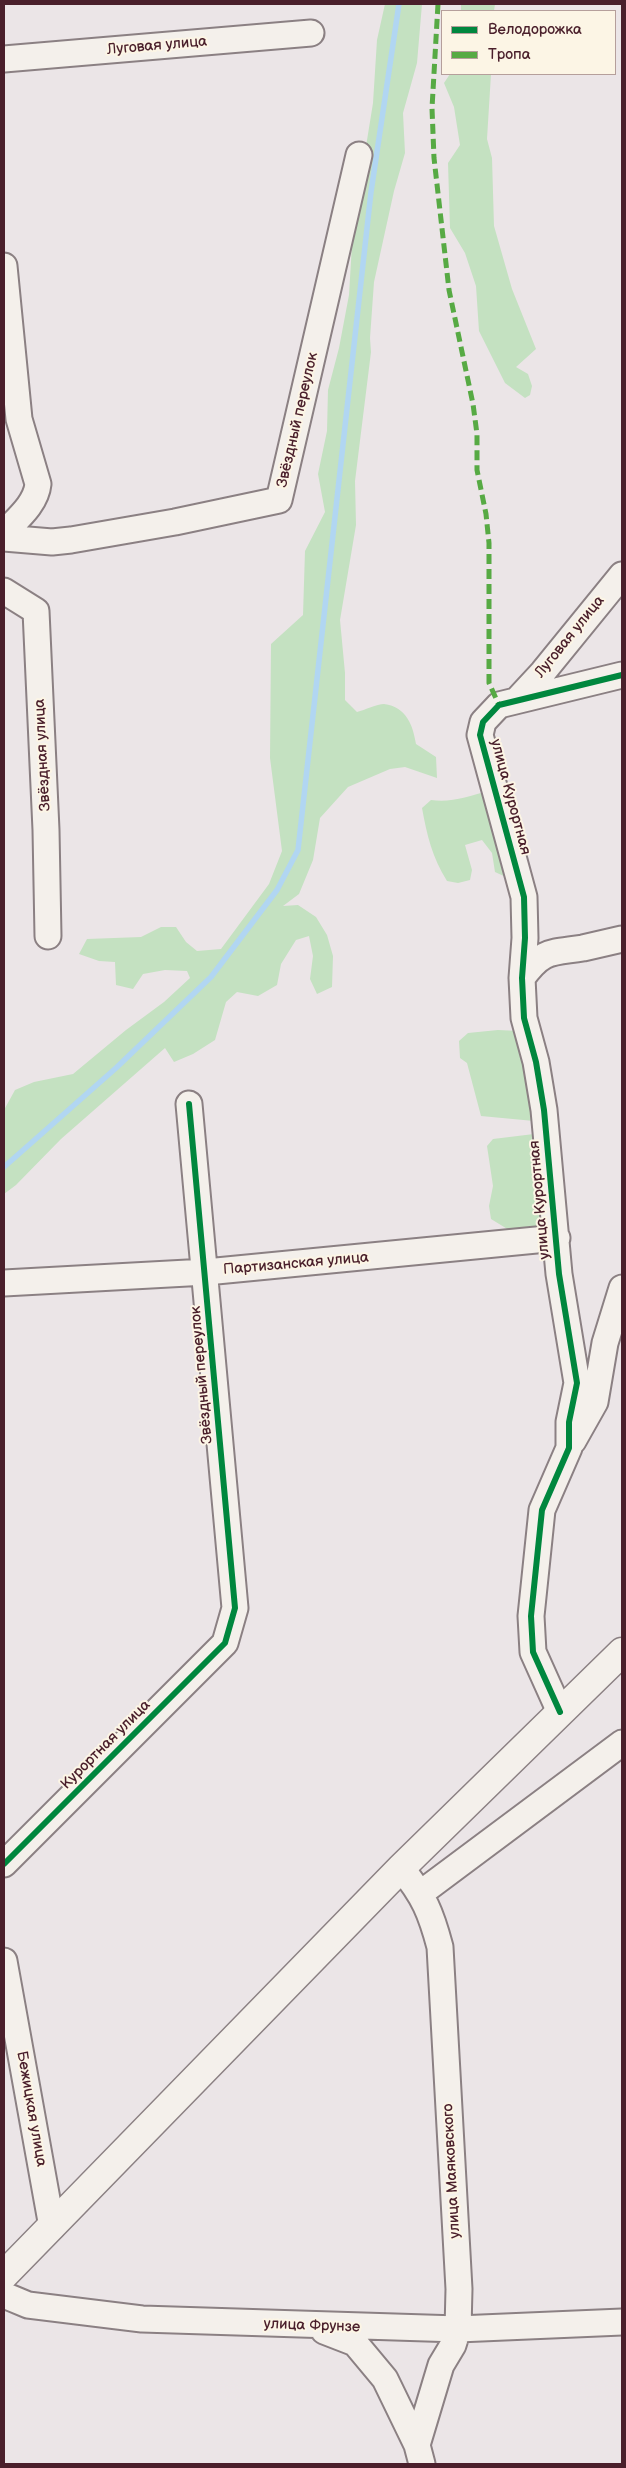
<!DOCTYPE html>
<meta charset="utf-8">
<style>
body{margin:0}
#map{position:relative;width:626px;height:2468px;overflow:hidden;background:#ebe5e7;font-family:"Balsamiq Sans",sans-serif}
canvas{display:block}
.frame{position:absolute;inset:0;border:5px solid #4a1f2b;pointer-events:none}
.legend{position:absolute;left:441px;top:10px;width:175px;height:65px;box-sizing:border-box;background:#fcf5e5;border:1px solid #b59f9b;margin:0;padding:6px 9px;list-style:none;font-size:15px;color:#4a1f2b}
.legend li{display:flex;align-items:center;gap:10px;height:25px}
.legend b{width:25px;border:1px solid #b59f9b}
</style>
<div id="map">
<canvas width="626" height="2468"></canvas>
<div class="frame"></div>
<ul class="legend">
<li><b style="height:6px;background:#00873e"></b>Велодорожка</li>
<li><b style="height:6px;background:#57aa44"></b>Тропа</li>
</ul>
</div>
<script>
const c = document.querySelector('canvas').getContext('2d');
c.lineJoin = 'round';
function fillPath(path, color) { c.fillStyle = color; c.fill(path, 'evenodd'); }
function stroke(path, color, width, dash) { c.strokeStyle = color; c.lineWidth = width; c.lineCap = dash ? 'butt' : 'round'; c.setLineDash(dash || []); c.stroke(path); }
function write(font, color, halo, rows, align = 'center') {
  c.font = font + ' "Balsamiq Sans",sans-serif'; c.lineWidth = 4; c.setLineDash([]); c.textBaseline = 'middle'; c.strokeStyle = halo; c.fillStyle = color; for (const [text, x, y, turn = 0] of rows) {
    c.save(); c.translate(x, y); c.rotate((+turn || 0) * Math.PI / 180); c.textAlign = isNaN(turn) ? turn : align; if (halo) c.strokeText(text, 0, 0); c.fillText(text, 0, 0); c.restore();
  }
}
const green = new Path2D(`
 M385,4H422L417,63L403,113L405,153L394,191L374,282L370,338L371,352L355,481L356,525L340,620L345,673V700L357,712C365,710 377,704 384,704C407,707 413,726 416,744L436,757L437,778L405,767L390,769L348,787L320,818L313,860L299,894L283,906L298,905L316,917L327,935L333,956L332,987L317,994L310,979L313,956L309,936L296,940L281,964L277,985L258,996L237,992L226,1002L215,1040L193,1054L174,1062L165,1048L61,1139L16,1185L4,1194V1110L15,1090L34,1082L73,1074L126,1030L164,1002L190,978L187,971L165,970L143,974L133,989L116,985L115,962L99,961L79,954L87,939L141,937L161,927H176L186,942L197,951L221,949L269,884L282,851L270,758L271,644L303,615L305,551L325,512L318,474L327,431L328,390L339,348L349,295L353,227L373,103L377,40Z
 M461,4H495L494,11H461Z
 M450,74H491L487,139L492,158L494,226L512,289L536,349L516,367L528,374L532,386L530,395L525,398L505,383L479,331L476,286L465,253L450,228L448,163L460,145L454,107L444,83Z
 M489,791L508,878L495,872L492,853L482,840L465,845L472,870L470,880L458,883L447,881C432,857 427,835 422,808L431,800C452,803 468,796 489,791Z
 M498,1030L519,1031L534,1121L481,1116L467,1063L460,1058L459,1041L468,1033Z
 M534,1134L549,1222L526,1229L509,1230L491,1219L489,1206L493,1186L487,1146L493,1139Z`);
const stream = new Path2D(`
 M4,1167L116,1068L211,977L277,890L298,850L371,192L399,4`);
const minor = new Path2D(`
 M4,59L311,33
 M4,266L19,419L38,484C36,504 17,519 4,533
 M4,538L52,542L71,540L175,522L279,500L359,155
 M4,591L36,611L46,830L48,936
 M517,700L543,672L622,575
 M522,978C543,949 551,953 583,948C596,945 609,942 622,939
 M4,1283L206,1272L557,1238
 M573,1441L595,1402L605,1343L622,1288
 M560,1712L533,1652L531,1616L542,1510L569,1448V1422L577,1383L559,1274L544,1110L536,1062L524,1018L522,978L525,938L524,897L480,735L483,722L499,705L622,675
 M4,1864L225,1643L235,1608L189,1104
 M401,1868C424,1896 431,1913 440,1947L459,2289L458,2329L453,2345L441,2365L417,2445L422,2464
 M421,1893L622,1743
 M4,1961L52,2227
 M4,2295L28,2305L142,2319L458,2329L622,2322
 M324,2331L355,2343L385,2379L417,2445`);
const major = new Path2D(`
 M4,2275L401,1868L622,1652`);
const quiet = new Path2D(`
 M438,4L432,108L434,158L449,290L473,404L477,434V470L486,514L489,543V683L499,705`);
const cycleway = new Path2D(`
 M560,1712L533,1652L531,1616L542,1510L569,1448V1422L577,1383L559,1274L544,1110L536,1062L524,1018L522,978L525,938L524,897L480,735L483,722L499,705L622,675
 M4,1864L225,1643L235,1608L189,1104`);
const streetNames = [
 ["Луговая улица",157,46,-5],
 ["Звёздный переулок",298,420,-77],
 ["Луговая улица",570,637,-51],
 ["Звёздная улица",43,755,-93],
 ["улица Курортная",510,797,75],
 ["улица Курортная",540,1200,-95],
 ["Партизанская улица",296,1264,-5],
 ["Звёздный переулок",202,1375,-95],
 ["Курортная улица",106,1745,-45],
 ["Бежицкая улица",31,2109,80],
 ["улица Маяковского",452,2171,-93],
 ["улица Фрунзе",312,2326,2]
];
fillPath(green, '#c4e1c1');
stroke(stream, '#b1d6f2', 5.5);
stroke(minor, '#8b8083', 29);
stroke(major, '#8b8083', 31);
stroke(minor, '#f4f0eb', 25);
stroke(major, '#f4f0eb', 28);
stroke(quiet, '#57aa44', 5, [10, 5]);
stroke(cycleway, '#00873e', 6);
write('15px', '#4a1f2b', '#fcf5e5', streetNames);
</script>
